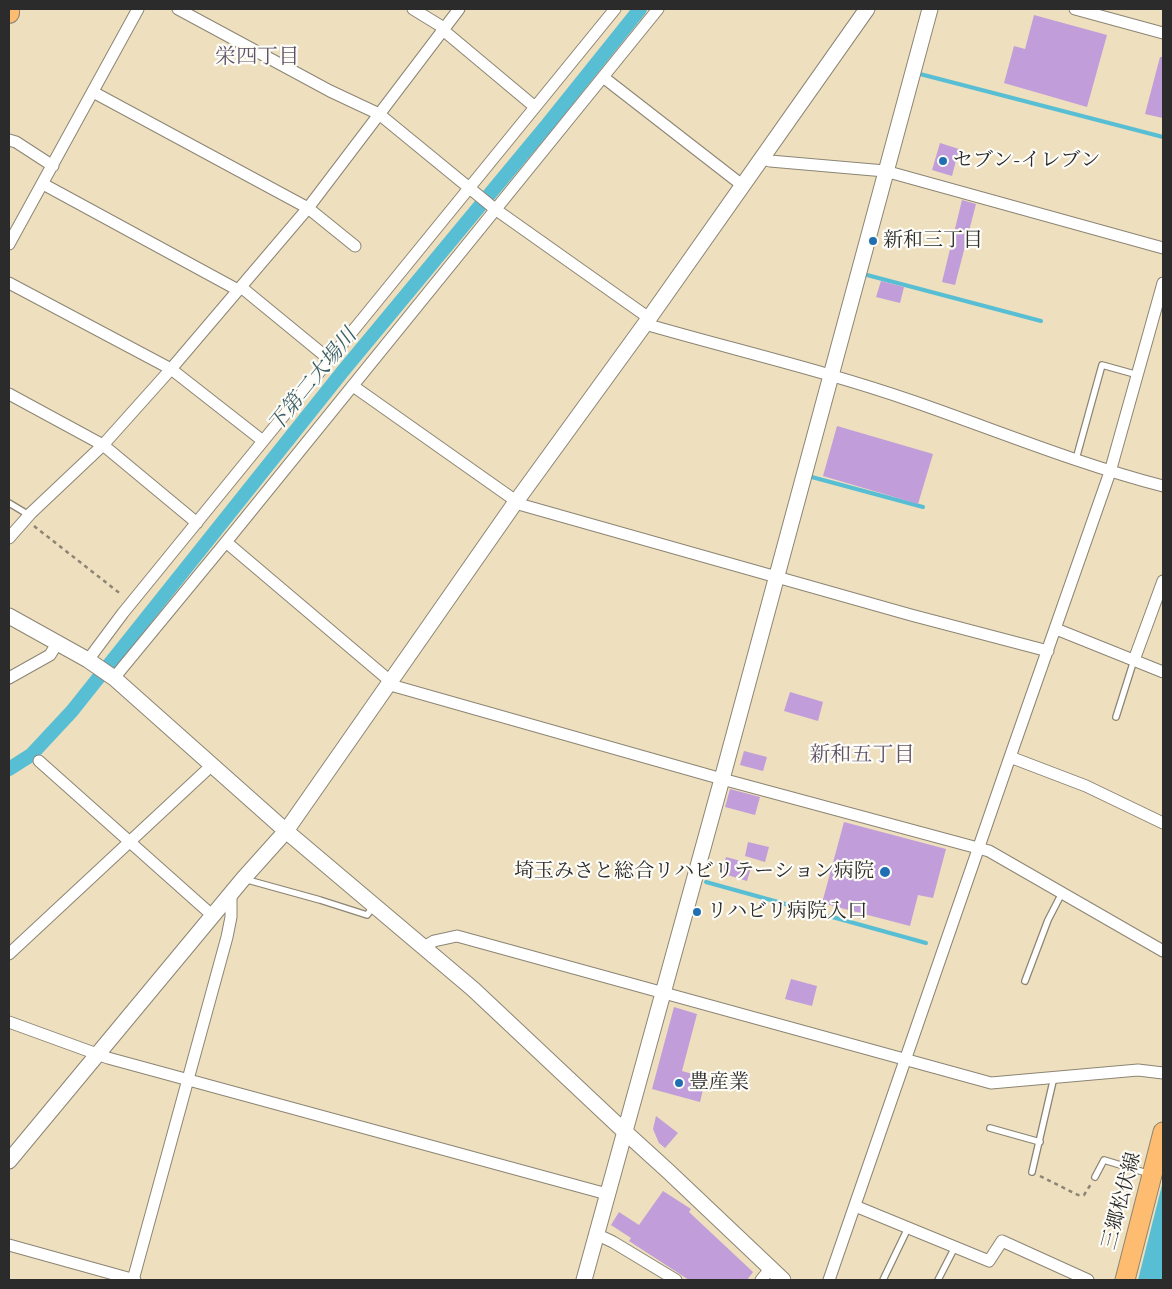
<!DOCTYPE html>
<meta charset="utf-8">
<style>
body{margin:0}
#map{position:relative;width:1172px;height:1289px;overflow:hidden;background:#eedfbe;font-family:"Old Standard TT",serif}
canvas{display:block}
.frame{position:absolute;inset:0;border:10px solid #2b2b2b;pointer-events:none}
</style>
<div id="map">
<canvas width="1172" height="1289"></canvas>
<div class="frame"></div>
</div>
<script>
const c = document.querySelector('canvas').getContext('2d');
c.lineJoin = 'round';
function fillPath(path, color) { c.fillStyle = color; c.fill(path, 'evenodd'); }
function stroke(path, color, width, dash) { c.strokeStyle = color; c.lineWidth = width; c.lineCap = dash ? 'butt' : 'round'; c.setLineDash(dash || []); c.stroke(path); }
function write(font, color, halo, rows, align = 'center') {
  c.font = font + ' "Old Standard TT","Noto Serif JP",serif'; c.lineWidth = 4.5; c.setLineDash([]); c.textBaseline = 'middle'; c.strokeStyle = halo; c.fillStyle = color; for (const [text, x, y, turn = 0] of rows) {
    c.save(); c.translate(x, y); c.rotate((+turn || 0) * Math.PI / 180); c.textAlign = isNaN(turn) ? turn : align; if (halo) c.strokeText(text, 0, 0); c.fillText(text, 0, 0); c.restore();
  }
}
const water = new Path2D(`
 M1163,1181V1280H1138Z`);
const stream = new Path2D(`
 M920,74L1163,137
 M867,275L1041,321
 M808,476L923,507
 M706,882L926,943`);
const canal = new Path2D(`
 M9,769L31,755L72,711L343,371L547,125L640,9`);
const building = new Path2D(`
 M1034,15L1107,35L1087,107L1004,83L1014,46L1025,49Z
 M1160,57H1163V118L1145,114Z
 M940,143L959,149L952,176L932,170Z
 M962,200L976,204L955,285L942,282Z
 M881,281L904,287L900,303L876,297Z
 M837,426L933,454L918,504L823,476Z
 M790,692L823,702L818,721L784,711Z
 M744,751L767,757L763,771L740,765Z
 M730,789L760,797L755,815L725,807Z
 M844,822L946,849L933,898L918,895L910,926L822,903Z
 M748,842L769,847L765,862L745,856Z
 M726,857L752,864L747,881L721,873Z
 M791,979L817,986L812,1006L785,999Z
 M674,1007L697,1014L682,1071L706,1078L700,1102L652,1089Z
 M656,1116L678,1133L665,1148L659,1143L653,1129Z
 M663,1191L691,1209L689,1212L753,1272L747,1280H689L629,1241L631,1238L611,1225L619,1212L639,1225Z`);
const path = new Path2D(`
 M34,526L122,595
 M1040,1176L1078,1195H1084L1091,1184`);
const service = new Path2D(`
 M1076,459L1102,365L1138,375
 M9,503L29,515
 M1116,717L1134,660
 M244,879L320,900L367,915L373,907
 M1025,981L1048,920L1062,893
 M990,1128L1040,1142
 M1032,1172L1054,1077
 M1095,1177L1104,1160L1150,1174
 M883,1280L908,1228
 M938,1280L955,1247`);
const minor = new Path2D(`
 M178,9L330,91L379,114L495,209L649,318
 M413,9L444,28
 M1075,9L1163,33
 M443,30L535,107
 M603,77L742,185
 M93,92L308,208L355,246
 M9,140L16,142L53,166
 M762,158L770,161L885,171L1163,248
 M43,184L238,290
 M9,244L138,9
 M9,283L171,369L263,441
 M241,287L330,360
 M645,324C735,350 826,371 915,402C998,431 1078,464 1163,486
 M353,386L516,501
 M9,394L103,445L197,523
 M515,503L911,615L1048,651
 M9,538L31,513L103,445L171,369L308,208L459,9
 M226,542L390,681
 M1056,629L1163,672
 M88,660L123,613L615,9
 M1134,660L1163,581
 M9,678L50,655L58,642
 M114,678L226,542L658,9
 M387,684L722,779L989,851L1163,951
 M1010,757L1086,786L1163,823
 M39,761L213,916
 M424,947L434,941L457,936L991,1083L1138,1070L1163,1073
 M9,954L211,766
 M9,1022L108,1058L607,1194
 M855,1206L989,1261L1002,1241L1088,1280
 M596,1234L613,1242L676,1280
 M9,1245L135,1280
 M133,1280L227,937L231,917V895
 M761,1280L770,1269
 M829,1280L1010,757L1110,472L1163,283`);
const tertiary = new Path2D(`
 M9,616L88,660L114,678L286,831L473,989L624,1131L668,1171L783,1280
 M9,1161L243,879L286,831L515,503L645,324L867,9
 M584,1280L722,779L930,9`);
const primary = new Path2D(`
 M1125,1280L1163,1132`);
const trunk = new Path2D(`
 M9,13V9`);
const markers = [
 [943,161,5,"#1f6fb2"],
 [873,241,5,"#1f6fb2"],
 [885,872,6,"#1f6fb2"],
 [697,912,5,"#1f6fb2"],
 [679,1083,5,"#1f6fb2"]
];
const poiNames = [
 ["セブン-イレブン",953,161],
 ["新和三丁目",883,241],
 ["埼玉みさと総合リハビリテーション病院",874,872,"right"],
 ["リハビリ病院入口",707,912],
 ["豊産業",689,1083]
];
const streetNames = [
 ["三郷松伏線",1122,1201,-75]
];
const neighbourhoodNames = [
 ["栄四丁目",257,57],
 ["新和五丁目",862,755]
];
const waterNames = [
 ["下第二大場川",313,381,-51]
];
fillPath(water, '#57bed4');
stroke(stream, '#57bed4', 4);
stroke(canal, '#57bed4', 14);
fillPath(building, '#c19ed9');
stroke(service, '#8c8574', 8);
stroke(minor, '#8c8574', 13);
stroke(tertiary, '#8c8574', 17);
stroke(primary, '#8c8574', 21);
stroke(trunk, '#8c8574', 22);
stroke(path, '#8c8574', 2.5, [4, 4]);
stroke(service, '#fff', 5.5);
stroke(minor, '#fff', 11);
stroke(tertiary, '#fff', 15);
stroke(primary, '#fdbc70', 19);
stroke(trunk, '#fdbc70', 20);
for (const [x, y, r, color] of markers) { const dot = new Path2D(); dot.arc(x, y, r, 0, 2 * Math.PI); c.fillStyle = color; c.fill(dot); stroke(dot, '#fdfcf7', 2); }
write('20px', '#2b2b2b', '#fdfcf7', poiNames, 'left');
write('20px', '#2b2b2b', '#fdfcf7', streetNames);
write('21px', '#605368', '#fdfcf7', neighbourhoodNames);
write('italic 21px', '#3a5e66', '#fdfcf7', waterNames);
</script>
